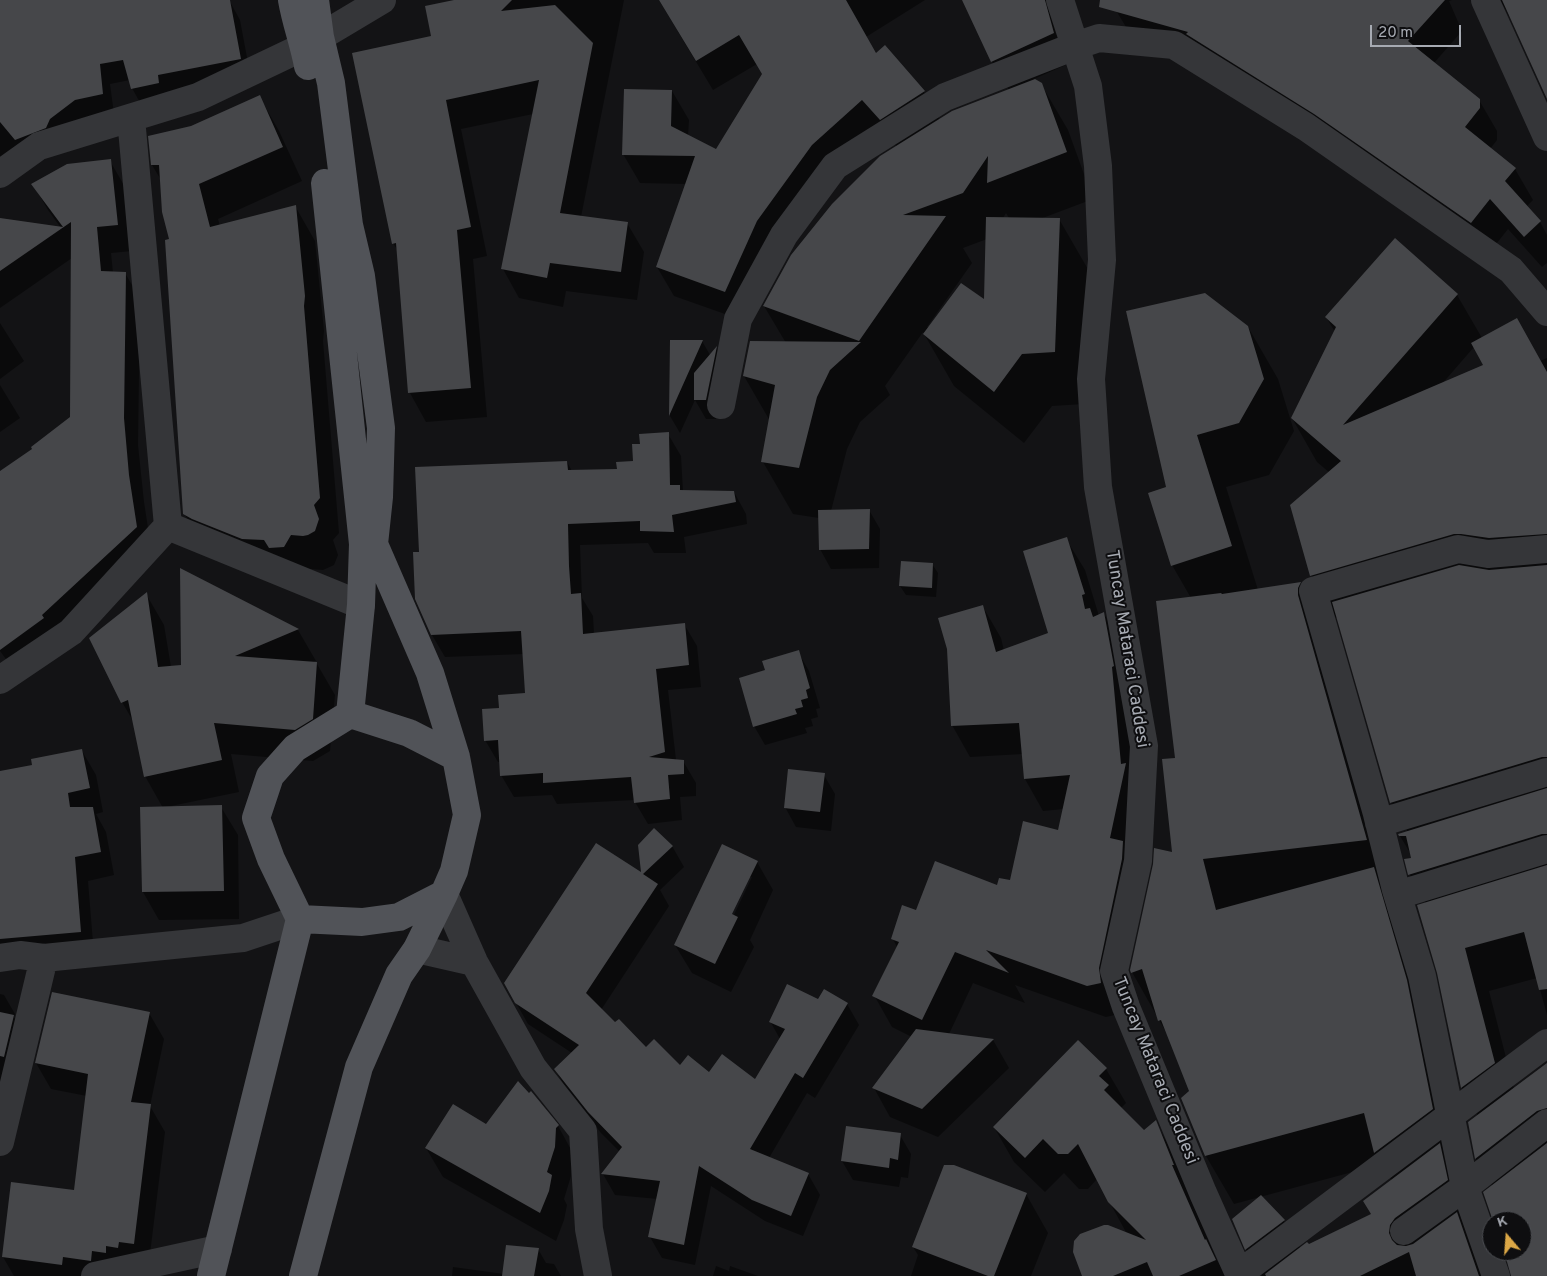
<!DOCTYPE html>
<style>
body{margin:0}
#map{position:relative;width:1547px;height:1276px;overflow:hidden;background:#131315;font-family:Overpass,sans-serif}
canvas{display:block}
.north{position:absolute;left:1482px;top:1211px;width:50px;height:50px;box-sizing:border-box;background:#0e0e10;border:1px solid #4b4d51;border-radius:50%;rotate:342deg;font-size:14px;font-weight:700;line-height:20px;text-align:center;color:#a7abb3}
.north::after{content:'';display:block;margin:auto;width:18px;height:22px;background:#dba746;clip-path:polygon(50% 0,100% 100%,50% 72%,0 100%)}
.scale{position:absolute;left:1370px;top:25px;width:91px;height:22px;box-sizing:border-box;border:2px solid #a7abb3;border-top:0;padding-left:6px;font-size:15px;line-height:18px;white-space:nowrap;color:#a7abb3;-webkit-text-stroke:4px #0e0e10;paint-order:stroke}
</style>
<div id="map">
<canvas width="1547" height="1276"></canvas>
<div class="north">K</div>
<div class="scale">20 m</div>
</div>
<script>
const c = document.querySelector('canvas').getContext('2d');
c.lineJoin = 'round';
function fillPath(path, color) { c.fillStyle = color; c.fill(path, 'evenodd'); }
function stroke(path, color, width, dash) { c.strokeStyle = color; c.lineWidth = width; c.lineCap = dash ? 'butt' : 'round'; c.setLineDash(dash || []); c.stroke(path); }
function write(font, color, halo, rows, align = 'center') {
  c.font = font + ' Overpass,sans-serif'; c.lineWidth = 4; c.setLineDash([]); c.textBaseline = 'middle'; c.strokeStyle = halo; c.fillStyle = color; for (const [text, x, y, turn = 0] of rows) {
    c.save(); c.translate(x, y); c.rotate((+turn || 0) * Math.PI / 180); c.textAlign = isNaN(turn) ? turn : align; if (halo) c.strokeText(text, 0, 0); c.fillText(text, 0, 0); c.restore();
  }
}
const shadow = new Path2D(`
 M0,0H229L240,20L251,79L143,108L132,88L130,80L110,84L114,114L0,167Z
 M459,0H624L581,217L627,223L644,252L637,300L566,291L563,307L519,298L503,269L533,114L461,129L487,256L473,259L487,417L426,422L410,393L398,251L393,243L433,37Z
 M659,0H925L866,37L876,55L885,47L924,92L940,120L1009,90L992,62L964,0H1065L1070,63L1034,79L1041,84L1068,130L1093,199L1040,219H1059L1089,271L1084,404L1052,406L1024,443L954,386L923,332L885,386L890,395L860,422L847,449L831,511L869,510L880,529L879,568L831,569L820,549L819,518L793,514L763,462L770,421L744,376L786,343L764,306L897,147L880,128L828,175L742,320L674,296L657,267L687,184L640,183L623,154L672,91L689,120L688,136L716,150L763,74L757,64L713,90ZM1006,213L1009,218H1003ZM987,239L985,301L929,328L927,327L972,263L963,248Z
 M1120,0H1452L1449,1L1462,31L1434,63L1479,100L1497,131V140L1490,149L1515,169L1533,200L1526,207L1540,222L1547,235V263L1542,267L1508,229L1489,253L1206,65L1135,42L1117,12Z
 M1500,0H1547V96L1511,17L1509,16Z
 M259,96L279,131L302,181L218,219L220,226L295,206L315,241L324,331L323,341L339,533L333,540L338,555L334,565L323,570L311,569L304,581L204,548L184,513L171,240L161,180L152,165L191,127Z
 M110,161L125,187L132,251L111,253L113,273H125L140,299L138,445L144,502L152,554L17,674L0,651V472L34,450L71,418L72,258L0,308V219L61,228L48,210L33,184Z
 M1457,295L1482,338L1540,361L1547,358V1015L1537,978L1489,991L1514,1089L1547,1064V1276H1512L1505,1251H1522V1221H1495L1493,1187L1476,1159L1469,1123L1478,1116L1462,1088L1439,973L1426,904L1410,875L1406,860L1412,858V856L1400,836L1408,832L1391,803L1338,617L1336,618L1311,575L1330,473L1317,462L1292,418L1335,332L1326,317ZM1474,347L1485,366L1441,385Z
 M0,323L24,361L0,379Z
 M1248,327L1278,379L1294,431L1269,475L1226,487L1258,590L1300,583L1328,631L1488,1276H1262L1246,1249L1233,1219L1284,1221L1301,1249L1372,1214L1392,1181L1382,1164L1234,1204L1206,1156L1182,1099L1191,1091L1171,1041L1132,972L1173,853L1176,759L1191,598L1172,565L1167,488Z
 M671,341H702L710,355L717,348L727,366L716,419H706L695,400L680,433L670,416Z
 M0,385L20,418L0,432Z
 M668,434L681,456L683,492H734L746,514L747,524L684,537L686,553H654L648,543L580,545L582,598L593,616L594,634L684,624L697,646L701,687L668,690L676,760L683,761L696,783V796L680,797L682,820L648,824L635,802V800L557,804L552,795L514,797L501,775L500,762H498L485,740L500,709L526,694L524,654L445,657L432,635L420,553L567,462L572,471L618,470L634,462L641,445Z
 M1066,539L1085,570L1099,616L1104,614L1122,645L1138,786L1119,1014L1106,1017L1015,985L1025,1003L973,983L949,1034L993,1040L1009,1068L938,1137L890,1117L874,1088L912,1037L892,1027L874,995L897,947L893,939L917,912L998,887L1011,882L1058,831L1064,809L1043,811L1025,779L1023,754L970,757L952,725L983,607L1001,638L1004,651L1050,634Z
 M932,564L938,573L936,597L906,595L900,586Z
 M182,570L298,630L316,661L311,663L317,664L335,695L330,751L313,761L231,754L239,792L171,806L221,807L238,835L239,919L159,920L143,892L163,808L145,776L133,721L122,702L146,594L164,625L171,667H182Z
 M798,652L809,671L820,708L816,709L818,717L811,719L813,726L805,728L807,733L765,745L754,726Z
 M82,751L96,775L103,812L96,814L106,832L114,875L88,881L94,955L0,950V773L33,766Z
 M824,775L835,794L831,831L796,827L785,807Z
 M639,846H672L684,867L660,890L669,906L601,1010L646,1049L680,1067L709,1074L755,1081L780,1039L770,1021L818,1001L847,1004L859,1025L815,1098L807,1093L769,1158L808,1174L820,1195L803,1236L765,1221L711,1186L695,1265L662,1258L650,1237L658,1199L615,1195L603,1174L620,1152L601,1133L567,1090L555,1069L572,1053L528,1024L505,983L642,875Z
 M757,862L773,890L750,940L754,947L731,992L692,973L675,945ZM749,877H752L731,921L728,920Z
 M0,994L4,995L15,1014L14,1017L25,1035L0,1124Z
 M149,1013L164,1039L150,1106L165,1132L148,1270L141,1276H14L3,1257L75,1191L87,1096L51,1089L36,1063Z
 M1106,1069L1126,1103L1121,1108L1144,1132L1155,1122L1175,1156L1193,1200H1191L1216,1258L1226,1276H1084L1127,1234L1097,1179L1088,1189H1079L1064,1173L1045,1192L1014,1162L994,1127Z
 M487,1125L558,1126L574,1155L572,1156L571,1176L564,1199L567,1205L564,1220L556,1241L443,1177L426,1148Z
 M900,1135L911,1154L908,1178L901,1177L899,1187L853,1180L842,1161Z
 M1026,1194L1048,1233L1031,1276H911L918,1255L913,1247Z
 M538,1249L546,1263L554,1264L561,1276H452L453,1267L504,1274Z
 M716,1266L729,1271L730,1266L758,1276H713Z`);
const building = new Path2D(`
 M0,0H230L241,59L158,75L159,83L131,89L123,60L100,64L103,94L75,100L50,119L46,128L15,140L0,122Z
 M454,0H512L501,11L555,5L593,43L560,213L628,222L621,272L550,263L547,278L501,269L539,80L446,100L471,227L457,230L471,388L408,393L396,243L392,244L352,53L431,36L425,6Z
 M659,0H846L876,53L885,45L925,91L880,120L862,100L812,145L757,221L725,292L656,267L695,156L622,155L624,89L672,90L671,126L716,149L762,74L739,35L696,61Z
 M962,0H1045L1054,33L991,62Z
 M1100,0H1445L1408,41L1480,99V108L1465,127L1516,168L1505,181L1541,221L1524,237L1490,199L1471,223L1314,114L1186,34L1188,32L1099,7Z
 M1502,0H1547V99Z
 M1035,79L1042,83L1067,152L987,183L988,156L963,193L903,215L946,216L859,341L763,306L791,255L832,204L880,156L952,111Z
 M260,95L283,147L199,184L210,227L296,205L305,296L304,306L320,498L314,505L319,519L315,531L308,535L303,536L291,535L284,547L269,548L264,540L242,539L192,519L183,514L165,240L169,239L162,212L159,165H151L148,136L191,126Z
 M111,159L118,225L97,227L101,271L126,272L124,418L129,475L137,527L42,615L44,618L0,650V471L32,449L31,447L70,417L71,222L0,271V218L63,227L31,184L67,164Z
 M986,217L1060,218L1055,352L1022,354L994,392L923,334L961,283L984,299Z
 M1395,238L1458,294L1343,425L1483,365L1471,343L1517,318L1547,372V534L1489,538L1461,534H1454L1310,576L1290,505L1341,461L1291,418L1336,327L1325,317Z
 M1205,293L1248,326L1264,379L1239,423L1197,435L1232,546L1171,566L1148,493L1166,487L1126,311Z
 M670,340H703L669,416Z
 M750,341L861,342L830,370L817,397L799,468L761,462L775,385L743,376Z
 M717,346L706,400H694V373Z
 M669,432L670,485H680V490L734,491L736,502L672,515L674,532L640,531V521L568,524L569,566L571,594L581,593L583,634L685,623L689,665L656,669L665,752L649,757L684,760V774L668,775L670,799L634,803L631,777L543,783V773L500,776L498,740L484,741L482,709L499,708L498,695L525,693L521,631L431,635L415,599L413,552H419L415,467L567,461L568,470L617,469L616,462L633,461L632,444H640L639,434Z
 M870,509L869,549L819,550L818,510Z
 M1067,537L1085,594L1082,595L1085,609L1090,608L1093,617L1104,612L1114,666L1112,667L1121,764L1126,763L1110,838L1123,841L1122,859L1099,968L1101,983L1087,986L986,950L1009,973L955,952L922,1020L872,996L899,942L891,939L902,905L916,910L935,861L997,885L999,878L1010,880L1023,821L1058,830L1070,775L1024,779L1019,723L951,726L947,649L938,618L983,605L996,652L1048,633L1023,551Z
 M901,561L933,563L932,588L899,586Z
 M1459,565L1489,570L1547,565V757H1542L1390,803L1332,602Z
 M180,568L299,629L235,656L317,662L313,719L295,730L214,723L222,760L144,777L128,700L121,703L89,638L147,592L158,667L181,665Z
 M1301,582L1298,588V595L1367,840L1203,859L1216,910L1374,867L1407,980L1433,1109L1374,1153L1364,1113L1205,1156L1181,1098L1189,1091L1161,1020L1158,1021L1142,969L1131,973L1130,970L1153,864L1154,848L1172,852L1162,759L1175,758L1156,601L1221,593L1222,594Z
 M799,650L810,688L806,690L808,698L801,700L803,707L795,709L797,714L753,727L739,678L765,670L762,661Z
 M82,749L90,788L68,793L70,807H93L101,852L75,857L81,932L0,939V771L32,765L31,759Z
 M788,769L825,773L820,812L784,808Z
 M1547,788V834H1542L1408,875L1404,859L1411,858L1406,836H1399L1398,834Z
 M222,805L224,891L142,892L140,807Z
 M654,828L673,846L643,874L658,884L586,993L615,1022L619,1019L646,1047L654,1039L680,1065L688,1055L709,1072L722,1054L755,1079L785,1029L769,1022L787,984L818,999L824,989L848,1003L803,1078L795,1073L750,1149L809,1173L791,1216L752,1200L699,1166L684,1245L648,1237L660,1181L601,1174L622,1147L588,1112L554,1069L579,1045L515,1003L504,983L596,843L641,872L638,845Z
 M722,844L758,861L732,914L738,917L715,964L674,945Z
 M1547,865V989L1539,990L1524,932L1465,948L1495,1063L1461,1088L1437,973L1417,905Z
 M52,992L150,1012L131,1102L151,1104L134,1244L119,1242L118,1248L106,1246V1253L92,1251L91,1261L63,1257L62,1265L2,1257L11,1182L74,1190L88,1074L35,1063Z
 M0,1012L14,1015L4,1057L0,1056Z
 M916,1029L994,1039L922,1109L872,1088Z
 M1078,1040L1107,1068L1099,1076L1109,1085L1104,1090L1144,1130L1156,1120L1174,1165H1172L1205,1240L1206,1239L1216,1260L1179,1276H1153L1147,1262L1113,1276H1082L1073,1252L1074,1241L1080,1234L1104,1225H1108L1146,1240L1108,1202L1078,1144L1068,1154H1058L1043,1139L1025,1158L993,1127Z
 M1547,1063V1108L1537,1111L1475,1159L1468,1122Z
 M518,1081L529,1093L531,1091L559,1125L556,1128L555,1147L547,1172L552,1175L549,1191L540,1213L425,1148L453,1104L486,1124Z
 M846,1126L901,1133L898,1160L890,1158L889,1168L841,1161Z
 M1440,1143L1448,1180L1395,1218L1390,1225L1389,1233L1392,1240L1397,1245L1406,1246L1413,1244L1457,1212L1479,1276H1416L1409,1252L1360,1276H1266L1265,1274L1307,1242L1309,1244L1371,1214L1363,1201Z
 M1547,1143V1276H1511L1504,1251H1522V1221H1493L1483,1192Z
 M944,1165H954L1027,1193L994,1276H988L912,1247Z
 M1261,1195L1285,1220L1245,1250L1232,1219Z
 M506,1245L539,1248L534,1276H502Z`);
const street = new Path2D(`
 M1060,0L1088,86L1098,166L1102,260L1091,379L1098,487L1144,746L1138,861L1114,971L1126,1007L1203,1193L1240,1276
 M1485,0L1547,137
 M131,118L168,526L361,605
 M0,174L39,146L198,97L305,46L382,0
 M721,405L738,319L784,235L835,166L945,97L1075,46L1099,38L1174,45L1306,127L1511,270L1547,312
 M0,680L71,632L168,526
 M1379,823L1547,772
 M444,894L474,962L533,1068L583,1131L589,1229L598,1276
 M1398,895L1547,849
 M417,949L474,962
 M0,958L20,955L44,958L243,938L300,919
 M0,1142L44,958
 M1404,1231L1465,1187L1547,1123
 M1239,1274L1547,1043
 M95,1276L218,1249
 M1496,1276L1465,1187L1422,976L1396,890L1377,814L1313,591L1458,549L1488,554L1547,549`);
const primary = new Path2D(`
 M292,0C296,23 304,44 308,66
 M325,183L363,544L361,605L350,714
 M300,919L362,922L399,917L444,894
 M211,1276L300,919L271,859L256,818L270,776L295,748L350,714L409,733L456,757
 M303,1276L359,1067L399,975L417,949L444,894L454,871L467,815L456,757L430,673L374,544L379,497L381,428L361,276L349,225L331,83L320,37L315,0`);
const streetNames = [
 ["Tuncay Mataraci Caddesi",1126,649,81],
 ["Tuncay Mataraci Caddesi",1154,1071,68]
];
fillPath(shadow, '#0007');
fillPath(building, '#46474a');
stroke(street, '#353639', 28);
stroke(primary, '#515358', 28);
write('18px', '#a7abb3', '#0e0e10', streetNames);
</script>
